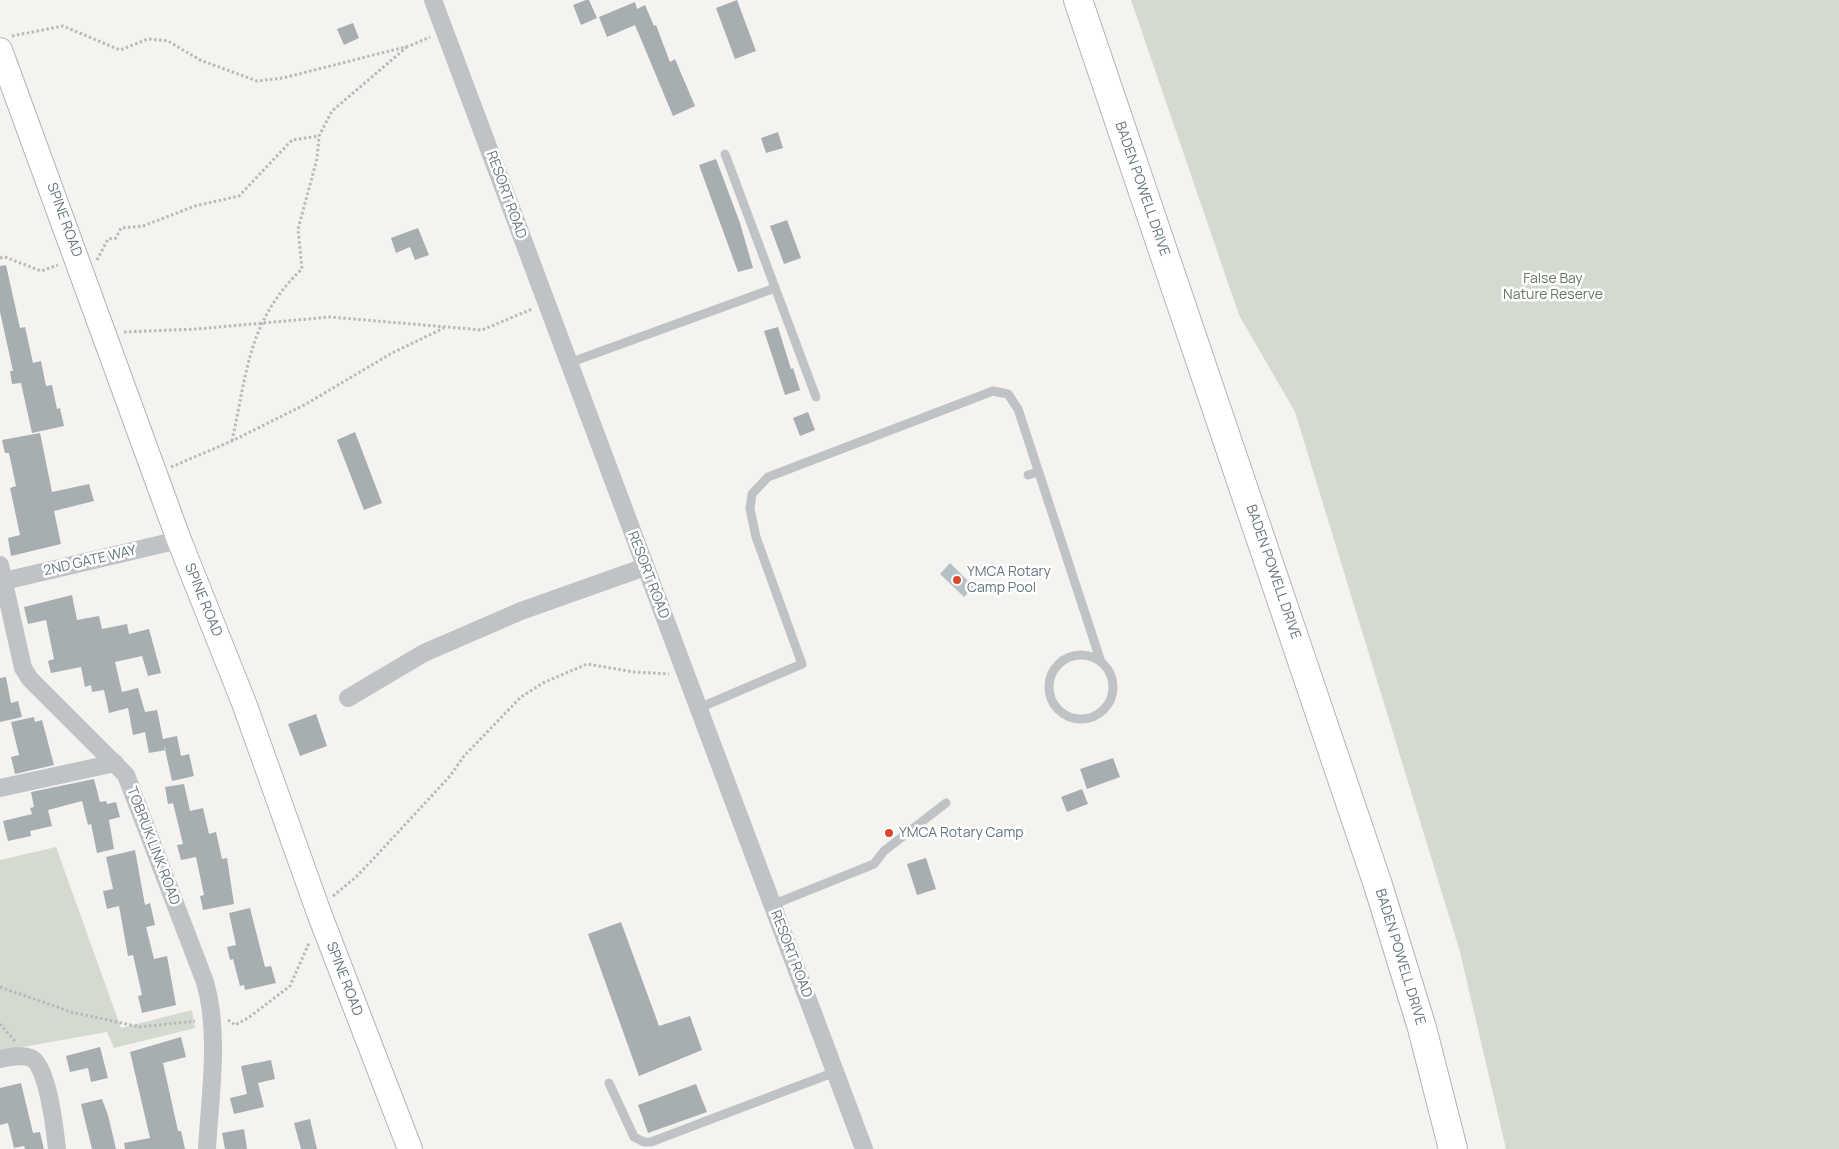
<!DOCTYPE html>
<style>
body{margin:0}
canvas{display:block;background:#f4f3f0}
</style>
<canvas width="1839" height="1149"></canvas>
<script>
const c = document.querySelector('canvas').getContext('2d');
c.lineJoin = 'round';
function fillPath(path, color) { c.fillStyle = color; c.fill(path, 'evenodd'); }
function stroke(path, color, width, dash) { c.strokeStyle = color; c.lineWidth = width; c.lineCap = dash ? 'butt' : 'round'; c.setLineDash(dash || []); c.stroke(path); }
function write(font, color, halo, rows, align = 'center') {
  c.font = font + ' Manrope,sans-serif'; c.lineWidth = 5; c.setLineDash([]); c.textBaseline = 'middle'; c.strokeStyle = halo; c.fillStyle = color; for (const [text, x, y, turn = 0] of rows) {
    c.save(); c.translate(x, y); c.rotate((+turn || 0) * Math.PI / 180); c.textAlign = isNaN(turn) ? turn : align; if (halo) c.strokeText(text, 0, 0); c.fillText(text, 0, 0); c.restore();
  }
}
const green = new Path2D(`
 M1131,0H1839V1149H1506L1460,952L1295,412L1239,315Z
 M56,847L121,1028L192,1010L195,1028L114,1048L107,1032L0,1051V860Z`);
const water = new Path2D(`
 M950,563L974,587L964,597L940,574Z`);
const building = new Path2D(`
 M586,0H589L597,18L581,25L573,5Z
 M737,0L756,51L735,59L716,8Z
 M635,2L637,9L645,5L654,26L656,25L670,62L675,59L695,106L673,116L635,25L607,37L599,17Z
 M353,23L359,38L344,45L337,29Z
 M778,132L783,148L766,153L761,138Z
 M716,159L740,223L753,268L738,272L699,165Z
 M787,220L801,258L784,264L770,226Z
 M418,228L429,255L415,260L410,247L396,253L391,238Z
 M6,265L20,328L25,327L33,363L41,361L46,386L52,385L57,409L60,408L64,426L32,433L21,383L12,384L10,371H13L0,312V266Z
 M778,327L791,369L793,368L800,390L785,395L764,331Z
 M808,412L815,430L800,436L793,418Z
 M355,432L382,503L364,510L337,440Z
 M40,433L52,492L89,484L94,501L54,511L61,544L11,556L8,538L20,535L10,488L16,486L9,453H5L2,440Z
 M72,595L77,620L99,616L102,629L127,624L129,634L149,629L161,673L148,676L142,656L115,662L122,692L138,688L145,712L157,710L163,739L177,736L181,756L189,754L194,776L172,781L164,745L166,750L149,753L145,732L133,735L128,708L109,713L104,690L92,692L91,685L85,687L81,667L51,673L48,661L54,659L46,620L28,624L24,607Z
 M6,677L11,703L18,701L22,717L0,722V678Z
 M316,714L327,746L300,756L288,724Z
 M34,717L35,722L42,720L54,765L15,774L11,757L19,755L11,722Z
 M1113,758L1120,777L1087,789L1080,769Z
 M94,779L100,802L106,801L107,804L116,802L120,817L109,820L114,849L97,853L91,824L88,825L82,801L48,810L52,826L30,831L31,836L8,841L3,821L32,814L30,808L34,807L31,792Z
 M184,784L190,811L203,808L209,834L216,832L222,859L227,858L234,904L203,910L200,896L204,895L196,857L181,860L177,845L183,844L173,803L168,804L165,787Z
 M1082,789L1088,804L1067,812L1061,797Z
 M135,850L145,905L150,903L155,925L146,927L154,959L167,956L176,1005L142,1013L138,996L142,995L133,955L128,956L119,906L107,909L103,891L113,889L106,857Z
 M926,858L936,889L917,895L907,864Z
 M250,908L265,967L271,966L276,983L245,990L244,985L240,986L233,959L230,960L227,947L236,945L229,913Z
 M621,922L659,1026L690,1016L702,1050L639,1076L588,934Z
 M181,1037L186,1057L163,1063L178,1131H181L185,1149H125L124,1143L150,1138L130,1052Z
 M100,1047L108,1078L91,1082L88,1068L70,1072L66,1056Z
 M271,1060L275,1079L258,1083L264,1107L234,1114L230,1098L247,1094L241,1066Z
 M21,1083L33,1133L40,1132L44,1149H25L24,1146L14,1148L8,1123L0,1125V1088Z
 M696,1084L707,1112L648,1133L638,1105Z
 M102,1099L108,1115L116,1149H92L81,1104Z
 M310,1119L317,1149H301L294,1123Z
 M244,1129L247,1149H225L222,1133Z`);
const path = new Path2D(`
 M12,36L63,26L120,50L148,39L168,41L200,60L257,81L283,78L409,46L430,37
 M0,258L5,257L41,271L58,265
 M97,260L108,239L116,238L121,228L143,226L195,206L239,196L292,140L319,136
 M124,332L197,329L330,317L482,330L532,309
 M232,441C247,373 248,320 302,269L298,229L317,159L319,136L332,111L408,46
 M171,467L232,441L306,404L392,353L444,328
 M333,896L356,877L376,856L450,776L464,756L521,697L543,683L587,664L634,672L669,674
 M0,987L71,1012L140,1027L195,1021
 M228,1020L235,1025L248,1018L290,986L309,943
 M0,1024L15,1041`);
const service = new Path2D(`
 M725,154L816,397
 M569,363L775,288
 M1028,475L1038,472
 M1049 687a32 32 0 1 1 64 0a32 32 0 1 1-64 0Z
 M699,708L802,664L756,537L750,509L752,494L768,477L993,391L1008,394L1018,409L1101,662
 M772,905L874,864L884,851L946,803
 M609,1083L634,1137L644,1142H651L835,1072`);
const minor = new Path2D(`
 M433,0L864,1149
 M0,565L23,668L30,679L126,775L205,982C220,1033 210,1096 207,1149
 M0,582L179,540
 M348,698L424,653L521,611L645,567
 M0,788L115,763
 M0,1059C10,1057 21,1054 31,1058C48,1065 55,1131 57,1149`);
const secondary = new Path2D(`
 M0,50L179,540L244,703L319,913L410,1149`);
const primary = new Path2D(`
 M1078,0L1378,885L1422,1028L1453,1149`);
const markers = [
 [957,580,5,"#d6492d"],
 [889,833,5,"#d6492d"]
];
const streetNames = [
 ["BADEN POWELL DRIVE",1142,189,71],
 ["RESORT ROAD",506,195,70],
 ["SPINE ROAD",64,220,70],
 ["2ND GATE WAY",90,561,-13],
 ["BADEN POWELL DRIVE",1273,572,71],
 ["RESORT ROAD",648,575,69],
 ["SPINE ROAD",203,600,68],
 ["TOBRUK LINK ROAD",153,846,69],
 ["RESORT ROAD",791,954,69],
 ["BADEN POWELL DRIVE",1400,957,73],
 ["SPINE ROAD",344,979,69]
];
const parkNames = [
 ["False Bay",1553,279],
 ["Nature Reserve",1553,295]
];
const poiNames = [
 ["YMCA Rotary",967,572],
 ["Camp Pool",967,588],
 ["YMCA Rotary Camp",899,833]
];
fillPath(green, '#d5dad1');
fillPath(water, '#b5c2c5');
fillPath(building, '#a6aeb2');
stroke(secondary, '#afb5b8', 26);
stroke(primary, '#b0b5b8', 30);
stroke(path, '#b7babc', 3, [2.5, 2.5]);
stroke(service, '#bfc3c6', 9);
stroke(minor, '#bfc3c6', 18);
stroke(secondary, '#fff', 24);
stroke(primary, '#fff', 28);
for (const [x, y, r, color] of markers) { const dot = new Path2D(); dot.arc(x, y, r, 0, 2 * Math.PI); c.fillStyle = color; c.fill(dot); stroke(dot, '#fff', 2); }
write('14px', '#64757f', '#fff', streetNames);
write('14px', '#687663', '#fff', parkNames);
write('14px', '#64757f', '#fff', poiNames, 'left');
</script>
